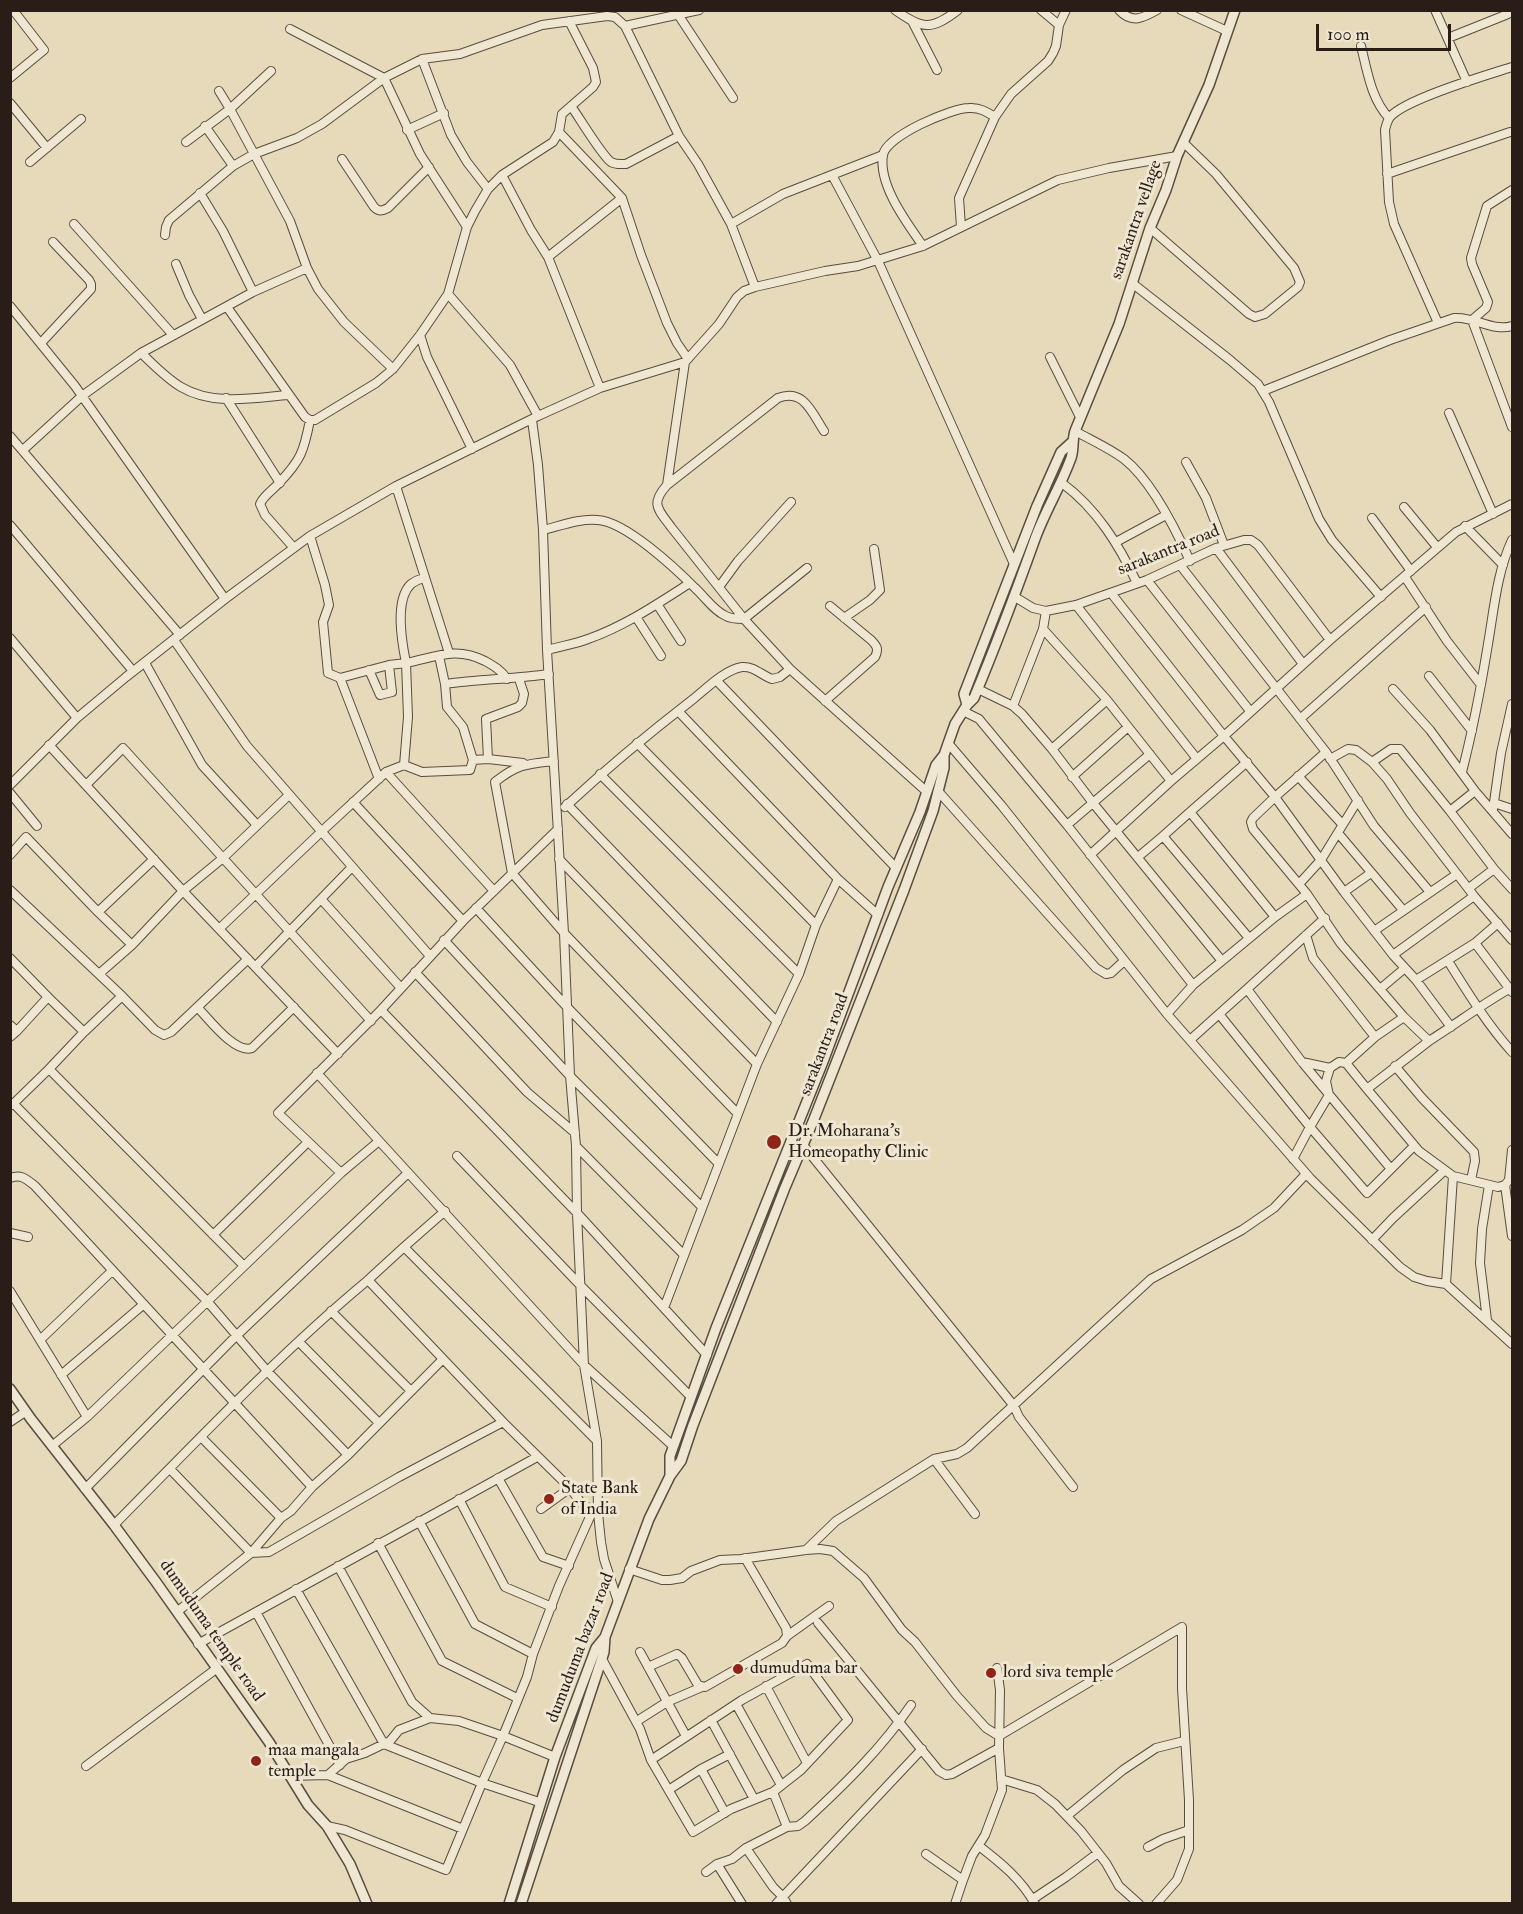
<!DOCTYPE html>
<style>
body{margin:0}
#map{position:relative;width:1523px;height:1914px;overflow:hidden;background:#e6daba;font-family:"IM FELL Double Pica",serif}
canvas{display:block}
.frame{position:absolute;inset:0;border:12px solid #2a1d18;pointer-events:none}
.scale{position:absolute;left:1316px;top:24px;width:135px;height:27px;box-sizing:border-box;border:3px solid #2a1d18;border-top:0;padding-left:8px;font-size:18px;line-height:21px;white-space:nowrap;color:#2a1d18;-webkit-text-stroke:4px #efe7d2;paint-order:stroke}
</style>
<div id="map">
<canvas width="1523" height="1914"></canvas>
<div class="frame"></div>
<div class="scale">100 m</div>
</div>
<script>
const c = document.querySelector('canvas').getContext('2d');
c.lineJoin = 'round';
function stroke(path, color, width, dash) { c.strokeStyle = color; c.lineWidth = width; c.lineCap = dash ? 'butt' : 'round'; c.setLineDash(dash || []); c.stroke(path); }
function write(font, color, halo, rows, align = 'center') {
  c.font = font + ' "IM FELL Double Pica",serif'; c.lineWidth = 6; c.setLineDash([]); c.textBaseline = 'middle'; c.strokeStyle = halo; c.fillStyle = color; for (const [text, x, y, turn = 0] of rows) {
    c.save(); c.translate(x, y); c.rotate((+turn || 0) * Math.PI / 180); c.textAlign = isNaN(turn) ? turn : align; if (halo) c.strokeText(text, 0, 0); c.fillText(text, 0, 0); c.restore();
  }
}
const minor = new Path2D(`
 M895,10C922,29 931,31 958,10
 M1041,10L1059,25
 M1119,10C1132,24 1143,18 1157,10
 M1181,10L1227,31
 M1435,10L1467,82
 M679,16L733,98
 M913,23L937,70
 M625,26L699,10
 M290,29L384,78L420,154L467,227
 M1448,38L1508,14
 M1361,46C1367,70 1371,99 1389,118
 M422,59L451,135L467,162L488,189
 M10,78L44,50L13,10
 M219,91L230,109L290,221L307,268L318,289L344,322L393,369
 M10,103L47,148
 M571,106C579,117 602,156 611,162C616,165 621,164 626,164L679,136
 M205,126L233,166
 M407,130L444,113
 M559,132L622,198L641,255L667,323L677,343L688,359
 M186,142L230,109L271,71
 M342,159L374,207C379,212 382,211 388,208L429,167
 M30,162L81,119
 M1387,174L1510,132
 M502,175L531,230L548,257L600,388
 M832,175L878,261L1014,564
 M1512,190L1487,206L1471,258L1472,264L1488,302L1486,308L1472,320L1512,427
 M200,193L223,231L253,292
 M74,224L173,335
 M731,224L783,194L883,155
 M961,227L959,198L995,117L1011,94L1048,61L1053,53L1056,46L1059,25L1066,10
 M1150,228L1249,314L1255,317L1265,314L1298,287L1300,282L1294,268L1216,174L1184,143
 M165,235L166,227L169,220L233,166L254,154L297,138L322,124L384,78L422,59L460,54L542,25L607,16L615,17L625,26L679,136L698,164L731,224L755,287
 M923,246C907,223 878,185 883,155C886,136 951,108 969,108C979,107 987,112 995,117
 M548,257L622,198
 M176,264L189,295L202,319
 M1132,283L1230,360L1258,384L1269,402L1319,519L1332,540L1381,597
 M448,294L510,365L538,416
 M10,306L75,386L225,599
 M227,307L305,417L310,420H315L376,383L393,369L420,335L448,294L467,227L475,211L488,189L502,175L553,142L559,132L562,114L593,87L596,82L593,68L569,21
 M1438,323L1394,224L1389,202L1385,130C1386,126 1387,121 1390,117C1405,99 1487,75 1512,67
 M420,335L427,357L472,449
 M41,343L91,289V284L89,280L53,242
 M141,353C154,365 166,378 181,387C213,406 253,398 288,395
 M1050,357L1080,417
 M1263,391L1390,340L1454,318C1474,316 1492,332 1512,326
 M226,398L280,483
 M1449,413L1493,514
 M532,420L538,465L543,530L547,650L564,933L570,1076L576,1146L577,1213L584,1365L597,1441L598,1513L601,1542L604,1559L618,1602
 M824,431C812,413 804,388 778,398L667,485C650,504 658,509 671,527L744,619L790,669L927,792
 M1075,431C1091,440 1109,448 1124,459C1151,480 1176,530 1190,561
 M10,436L180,635
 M23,450L82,396L141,353L253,292L307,268
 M1186,462L1206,498L1224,545
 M1062,483C1097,509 1119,545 1137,583
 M667,485L685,362
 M396,486L449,653
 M1404,507L1437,547
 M1372,518L1411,571
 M10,525L133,671
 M1465,526L1503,565
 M543,530C560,526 580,518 598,520C626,522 675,568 695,588C705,597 714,611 726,616C731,619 738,619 744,619L807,568
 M310,536L325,585L329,605L323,622L328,673L340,678
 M1116,542L1166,515
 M294,548L265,515L260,504C264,495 273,490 279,483C301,460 304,451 310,420
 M1216,548L1303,664
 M1180,565L1326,752L1374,826L1430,892
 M1405,577L1447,641L1481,685
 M1147,580L1250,711
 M719,587L738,561L791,502
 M1111,593L1224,736L1330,640L1456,532L1512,504
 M1015,597L1033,608L1046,611L1076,605L1147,580L1216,548L1244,540H1251L1258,545L1330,640
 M657,604L681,641
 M1076,605L1197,759
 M636,617L661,656
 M844,618L870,600L880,590L874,549
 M1043,629L1107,700L1171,781L1224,736L1275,797L1344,892L1393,955L1416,980L1451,1027
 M10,638L77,718
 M174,640L247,746L430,956
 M547,650C561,646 575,644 588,639C625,626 657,604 690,583
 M439,656L445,684L447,707L463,727L473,760
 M145,663L202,765L257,825
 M369,670L380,695L392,692L389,665
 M1429,676L1472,731
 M717,681L896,868
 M445,684C480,679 515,679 549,674
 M978,689L1013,706L1022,714L1052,749L1093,803L1222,961
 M1393,689L1430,730L1475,791L1512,834
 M825,701L875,657C879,649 877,646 871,640L830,606
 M1013,706L1043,629L1046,611
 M963,711L979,719L1067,825L1193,985L1167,1014
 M1300,719L1426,607
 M637,743L816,925
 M948,743L1002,806L1167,1014L1310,1178L1400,1267L1414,1277L1427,1281L1446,1284L1512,1344
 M49,745L183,891L338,1054
 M1052,749L1107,700
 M1326,752L1275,797L1253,818L1251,822L1253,829L1307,894L1341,944L1404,1017L1429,1041C1456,1024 1481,1005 1509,989
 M488,759L486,719L518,707L522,703L524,694L519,679
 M1330,759L1348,749L1356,750L1372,762L1387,779L1410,813L1474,896L1512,940
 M554,761C526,764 518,764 495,782L512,873L564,933L737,1113
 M1372,762L1391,749H1400L1450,811L1494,869L1512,889
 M404,765L422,772L470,770L473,760L488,759L523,763
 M386,772L404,765L408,717L406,663C436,657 456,646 485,661C494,666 501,670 507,679
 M1462,772C1473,729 1481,687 1488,644C1494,609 1497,572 1512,540
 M600,774L799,974
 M1298,776L1342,824
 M1072,777L1128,727
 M379,779L340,678L389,665L406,663C402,643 394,600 411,584C415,581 420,579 424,578
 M10,785L77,718L126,677L225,599L310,536L396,486L538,416L600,388L685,362L719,324L737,297L744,291L755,287L825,271L858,266L923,246L1058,180L1109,168L1177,156
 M86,785L123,748L371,1021
 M938,791L1096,968L1106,974L1111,973L1124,961
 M10,793L37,826
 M353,802L463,921
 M1494,803L1512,809
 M567,804L777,1022
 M565,807C606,769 648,734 692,700C706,689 724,670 742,667C754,666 761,675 772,679L780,677L790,669
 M1493,809L1501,753L1512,704
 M1450,811L1475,791
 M1190,812L1247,762
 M1067,825L1150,754
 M1338,833L1403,910
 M1163,836L1190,812L1275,917
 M10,855L26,837L98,912L154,859
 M1090,855L1171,781
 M1138,857L1163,836L1249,938
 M559,859L757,1064
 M838,879L878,915
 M1299,884L1321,860L1358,800
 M1469,888L1494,869
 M10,890L122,996L84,1032L48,997
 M1344,892L1371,873
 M321,899L401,988
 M476,908L567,1007L718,1163
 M98,912L132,945L183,891L223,858L289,795
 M219,929L321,832L386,772L494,891
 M1374,931L1457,874
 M1306,935L1313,958L1375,1037
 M444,940L570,1076L702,1207
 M1475,943L1512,992
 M1393,955L1474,896
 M10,958L48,997L17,1031
 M1448,961C1468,993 1487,1024 1512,1052
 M255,967L352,867
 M415,972L527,1092L575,1133
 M99,974L132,945
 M1416,980L1475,943L1498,923
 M1193,985L1275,917L1307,894
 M1247,989L1325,918
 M1380,989L1405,968
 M122,996L155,1030L164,1035L171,1032L248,959
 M198,1008C209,1019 235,1054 252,1048L294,1007
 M381,1010L577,1213L707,1355
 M1219,1014L1247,989L1302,1062L1391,1169
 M10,1025L17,1031L10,1037
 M1190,1040L1219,1014L1310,1127L1367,1193L1414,1146
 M1429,1041L1367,1089L1419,1151L1453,1176L1498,1187L1505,1185L1509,1180L1512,1150
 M1302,1062L1330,1068L1339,1062L1346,1063L1375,1037L1404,1017
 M1346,1063L1367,1089
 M1395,1066L1422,1098L1474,1152L1475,1161L1471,1180
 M49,1069L84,1032
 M317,1073L584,1365L673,1446
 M13,1103L207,1301L268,1372L348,1455
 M12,1105L49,1069L244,1266
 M803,1145L1014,1406L1019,1417L1073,1487
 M576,1146L684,1255
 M457,1156L580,1285L691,1397
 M1293,1159L1310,1127L1329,1095L1326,1081L1330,1068
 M341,1173L379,1141
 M10,1178C22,1174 26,1179 35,1186L312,1487
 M1505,1185L1512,1236
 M445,1211L404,1247L596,1440
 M10,1233L28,1237
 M213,1235L308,1142
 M1372,1240L1393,1218L1445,1170
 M368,1280L404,1247
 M1446,1284L1453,1176
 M10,1291L87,1417
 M664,1308L757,1064L799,974L816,925L838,879L678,711
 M331,1311L410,1390
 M1487,1320L1480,1263L1482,1229L1489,1185
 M40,1340L112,1271
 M299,1342L379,1423
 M61,1375L144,1304
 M10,1422L25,1412
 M201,1437L281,1518
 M52,1446L87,1417L341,1173L278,1113L381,1010L463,921L558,829
 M934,1459L975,1514
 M170,1469L251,1553L269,1552L399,1477L503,1422L570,1488
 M498,1478L543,1557L569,1566
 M85,1489L236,1336L408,1173
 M459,1499L505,1587L552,1607
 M541,1509L570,1488L582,1504L594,1511
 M419,1521L475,1624L533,1654
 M114,1525C197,1441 278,1355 368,1280L503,1422
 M378,1543L442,1661L517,1698
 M806,1550L836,1521L934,1459L957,1454L967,1448L1151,1279L1242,1230L1274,1208L1306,1174
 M338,1566L412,1702L430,1718
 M629,1569L662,1580H670L682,1578L691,1571L720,1560L741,1559L806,1550L820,1549L833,1551L864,1578L902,1630L915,1642L957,1696L986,1728L999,1736L1182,1627V1688L1189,1800V1849L1177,1880L1156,1904
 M296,1589L384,1744L482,1783L446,1870L345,1830L327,1826
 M178,1611L251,1553L281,1518L291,1511L312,1487L348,1455L443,1359
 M256,1612L340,1765
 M818,1623L939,1771L946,1775L952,1774L999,1748
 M787,1636L829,1606
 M198,1644L537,1457
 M640,1652L686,1736
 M602,1659L640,1729L651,1760L693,1832L731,1809L773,1792L787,1827L746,1848L732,1859L717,1864L706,1872
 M648,1667L677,1654L682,1658L698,1685L705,1687L782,1643L787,1636L786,1628L745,1558
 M766,1686L807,1763
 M736,1704L781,1785
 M711,1720L754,1799
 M637,1721L667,1702L702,1687
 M651,1760L742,1700L807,1664L848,1720L801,1770L773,1792
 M86,1766L216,1669
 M701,1769L730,1754
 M328,1775L463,1829
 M290,1776L328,1775L346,1759L365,1753L390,1741L399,1730L430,1718L459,1721L503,1736L527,1677L533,1654L559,1586L593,1510
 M1001,1779L1037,1790L1055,1804L1081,1831L1106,1863L1119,1886L1139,1904
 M670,1789L701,1769L725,1813
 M539,1802L482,1783L503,1736L555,1757
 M1067,1816L1123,1770L1156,1748L1184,1741
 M787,1827L798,1826L805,1821C843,1786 882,1748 911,1705
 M979,1846C1001,1863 1021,1879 1035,1904
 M1148,1847L1163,1839L1189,1830
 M746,1848L773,1887L783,1897L787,1904
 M926,1854L963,1880L972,1856L985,1835L1002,1790L999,1748L1000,1690L997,1668
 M717,1864L742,1904
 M1033,1899L1066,1877L1098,1853
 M776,1904L922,1749
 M955,1904L963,1880`);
const tertiary = new Path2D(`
 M967,705L964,694L1037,506L1061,452L1072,442
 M10,1389L31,1419L114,1525L156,1582L269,1742L308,1805L327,1826L350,1864L367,1904
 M670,1476V1456L716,1328L824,1059L888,887L920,812L936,765L944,755L955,724L967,705L974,698C996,645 1016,592 1035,539C1045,511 1061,486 1071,458C1074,450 1072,440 1075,431L1119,324L1150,228L1166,190L1177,156L1209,85L1235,10
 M509,1904L555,1757L596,1648L605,1637L649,1519L670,1476L681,1461L693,1425L784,1190L814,1119L904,890L933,811L944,768V755
 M521,1904L604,1652L605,1637`);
const markers = [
 [774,1142,8,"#8f2418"],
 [549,1499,6,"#8f2418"],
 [738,1669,6,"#8f2418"],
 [991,1673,6,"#8f2418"],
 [256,1761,6,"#8f2418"]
];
const streetNames = [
 ["sarakantra vellage",1137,220,-71],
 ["sarakantra road",1169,551,-22],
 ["sarakantra road",825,1045,-69],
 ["dumuduma temple road",211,1631,55],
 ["dumuduma bazar road",581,1648,-69]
];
const poiNames = [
 ["Dr. Moharana's",788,1132],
 ["Homeopathy Clinic",788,1153],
 ["State Bank",561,1489],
 ["of India",561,1510],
 ["dumuduma bar",750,1669],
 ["lord siva temple",1003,1673],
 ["maa mangala",268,1751],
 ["temple",268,1772]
];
stroke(minor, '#594c40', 10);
stroke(tertiary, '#594c40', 12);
stroke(minor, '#efe7d2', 8);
stroke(tertiary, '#efe7d2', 9);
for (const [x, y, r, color] of markers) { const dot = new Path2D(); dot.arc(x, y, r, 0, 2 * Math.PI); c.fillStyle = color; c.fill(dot); stroke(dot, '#efe7d2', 2); }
write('18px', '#2a1d18', '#efe7d2', streetNames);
write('18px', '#2a1d18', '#efe7d2', poiNames, 'left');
</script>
